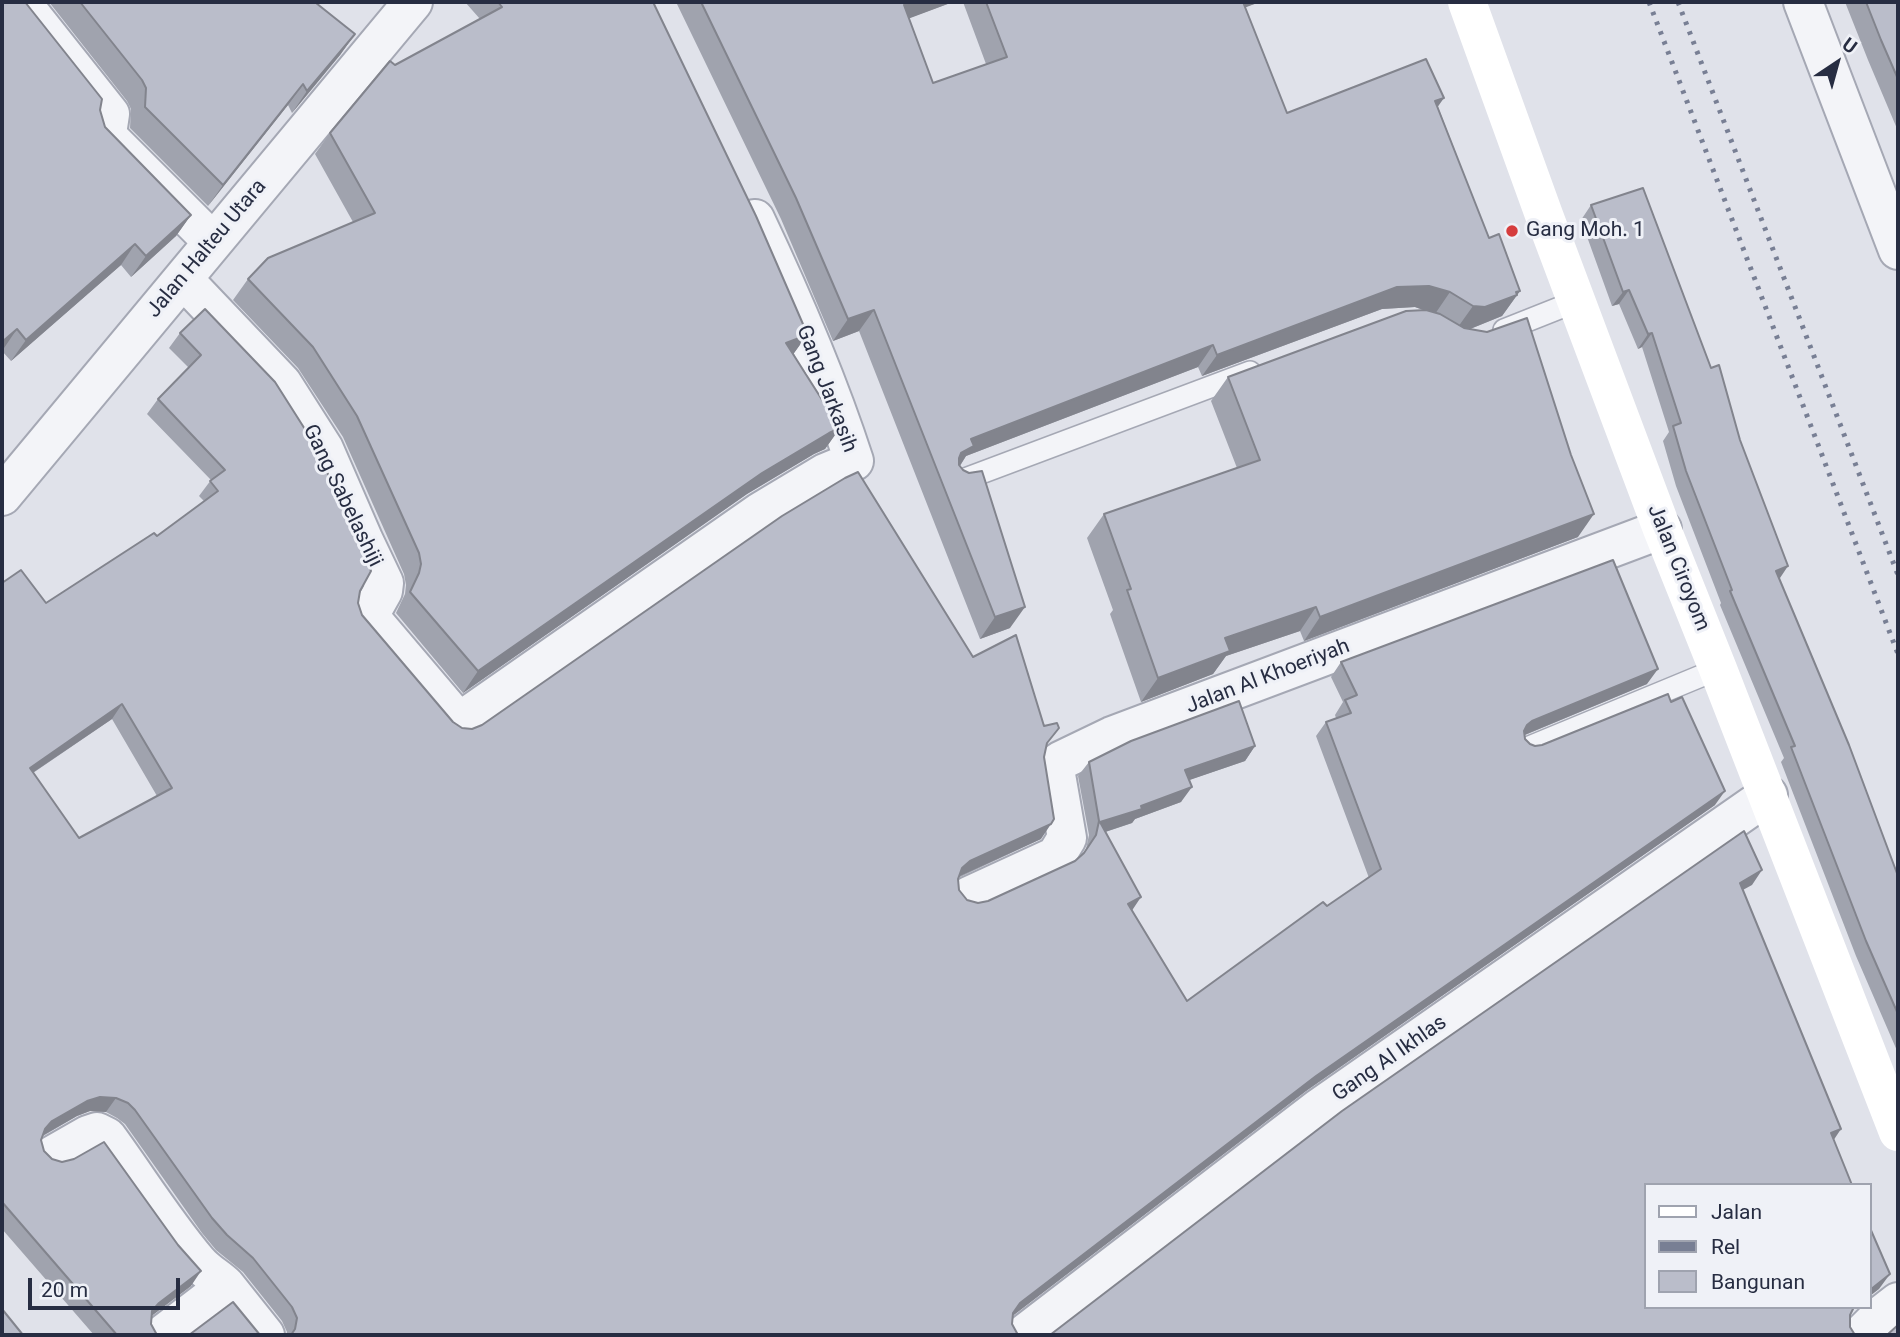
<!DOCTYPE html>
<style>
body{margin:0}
#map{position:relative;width:1900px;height:1337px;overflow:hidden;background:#e0e2ea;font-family:Roboto,sans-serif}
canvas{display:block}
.frame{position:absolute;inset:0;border:4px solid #272d42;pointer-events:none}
.legend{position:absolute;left:1644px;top:1183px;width:228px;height:126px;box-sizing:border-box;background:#eff1f7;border:2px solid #9fa3af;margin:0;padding:9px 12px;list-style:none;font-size:21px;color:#272d42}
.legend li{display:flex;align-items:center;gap:14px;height:35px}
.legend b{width:35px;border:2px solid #9fa3af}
.north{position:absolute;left:1802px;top:28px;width:70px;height:70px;-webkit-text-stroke:5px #eff1f7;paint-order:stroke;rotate:36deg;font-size:19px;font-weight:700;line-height:28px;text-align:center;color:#272d42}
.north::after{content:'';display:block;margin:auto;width:24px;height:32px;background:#272d42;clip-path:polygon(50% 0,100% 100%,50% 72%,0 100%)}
.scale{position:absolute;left:28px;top:1278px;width:152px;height:32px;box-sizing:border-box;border:4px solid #272d42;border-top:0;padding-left:9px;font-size:21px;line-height:24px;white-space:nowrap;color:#272d42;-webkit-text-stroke:5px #eff1f7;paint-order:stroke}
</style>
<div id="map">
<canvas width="1900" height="1337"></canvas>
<div class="frame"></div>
<ul class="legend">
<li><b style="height:9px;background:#fff"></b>Jalan</li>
<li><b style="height:9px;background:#787f94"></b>Rel</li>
<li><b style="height:19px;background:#babdca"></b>Bangunan</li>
</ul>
<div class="north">U</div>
<div class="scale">20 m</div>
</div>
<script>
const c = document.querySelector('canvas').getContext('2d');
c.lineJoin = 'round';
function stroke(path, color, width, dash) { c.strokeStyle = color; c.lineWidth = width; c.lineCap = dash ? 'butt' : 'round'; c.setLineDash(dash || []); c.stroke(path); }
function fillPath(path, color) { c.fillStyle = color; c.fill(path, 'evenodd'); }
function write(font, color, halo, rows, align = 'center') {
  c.font = font + ' Roboto,sans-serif'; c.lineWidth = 6; c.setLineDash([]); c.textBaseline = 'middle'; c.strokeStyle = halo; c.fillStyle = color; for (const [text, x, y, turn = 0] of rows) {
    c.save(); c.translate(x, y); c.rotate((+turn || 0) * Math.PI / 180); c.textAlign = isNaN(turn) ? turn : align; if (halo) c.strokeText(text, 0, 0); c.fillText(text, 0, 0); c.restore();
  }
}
const lane = new Path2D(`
 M1504,330L1577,301
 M957,482L1250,372
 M1527,748L1718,669`);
const street = new Path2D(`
 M21,2L110,114L107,134L109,138L213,242
 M1803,2L1898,250
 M183,279L282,383L324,449L364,541L384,583L383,591L369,616L459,722L760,512L825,473L854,461C827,378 792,297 755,219
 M2,496L413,2
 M969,896L1056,856L1067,838L1055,769L1060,761L1112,736L1662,529
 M53,1155L88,1135L97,1132L107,1137C137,1178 164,1222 197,1261C207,1273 217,1277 226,1286
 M162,1335L226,1286L265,1335
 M1023,1335L1319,1108L1768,795
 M1861,1335L1880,1316L1898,1302`);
const secondary = new Path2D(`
 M1467,2L1544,215L1662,529L1718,669L1898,1132`);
const rail = new Path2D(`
 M1649,2L1898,654
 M1678,2L1898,575`);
const wall = new Path2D(`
 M49,2H319L318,4L355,34L340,55L292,113L288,105L208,206L130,128L131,109L127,101Z
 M465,2H653L807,335L793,354L840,428L825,449L814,454L747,494L463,693L396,613L405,594L406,585L404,574L343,437L298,368L233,300L248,279L353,222L315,154L330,133L395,65L480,19Z
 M676,2H953L909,18L933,83L986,64L963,2H1260L1245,7L1287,113L1438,107L1489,238L1520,291L1502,316L1470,329L1578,537L1304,641L1300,631L1226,656L1213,674L1141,702L1110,614L1113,610L1087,538L1104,514L1237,468L1211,401L1228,377L1423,310L1415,307L1382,309L1202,376L1198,367L966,456L960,466L1010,628L980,639L859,331L833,341L781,219Z
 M1845,2H1898V131L1868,60Z
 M100,110L105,127L191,215L176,236L131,277L121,265L11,361L2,351Z
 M1591,205L1779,579L1898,876V1053L1856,956L1781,762L1784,758L1720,605L1721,603L1676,486L1663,441L1669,432L1642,347L1638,349L1619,304L1612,306L1581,220Z
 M205,309L360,591L358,603L362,615L453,722L462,728L472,729L973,657L1046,746L1044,757L1041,839L958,878L959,890L967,900L978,903L988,901L1075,861L1082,856L1086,849L1089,835L1078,776L1089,762L1255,746L1245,761L1189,780L1181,802L1135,819L1132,823L1105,832L1132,910L1187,1001L1369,878L1316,736L1326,722L1336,718L1335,715L1343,702L1331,677L1341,662L1647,684L1525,735V739L1530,744L1715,805L1306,1091L1013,1315L1012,1324L1018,1335H286L287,1332L282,1321L243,1272L216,1250L202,1233L125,1124L117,1118L106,1112L90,1111L77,1116L43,1136L41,1140L44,1151L191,1286L152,1315L151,1324L157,1335H94L2,1229V583L46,603L157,536L204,501L199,496L211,480L147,414L158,399L189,368L169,348L180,333ZM112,719L157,796L79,838L33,773Z`);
const shadedWall = new Path2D(`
 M912,2H953L889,26L904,5Z
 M1234,2H1260L1225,15Z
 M355,34L340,55L292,113L307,91Z
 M303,84L288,105L208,206L223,185Z
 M1444,98L1429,119L1435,101Z
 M191,215L176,236L131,277L146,256Z
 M135,244L121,265L11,361L26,340Z
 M1429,286L1450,292L1435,314L1415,307L1382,309L1202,376L1217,355L1397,287Z
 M1629,290L1619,304L1612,306L1623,292Z
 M1520,291L1502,316L1470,329L1458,327L1473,306Z
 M874,310L859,331L833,341L848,319Z
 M17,329L2,351V342Z
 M1652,333L1642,347L1638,349L1648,334Z
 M807,335L792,356L786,343Z
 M1213,345L1198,367L966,456L959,467L947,474L971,439Z
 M840,428L825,449L814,454L747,494L463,693L478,671L762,473L829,433Z
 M1594,514L1578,537L1304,641L1320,617Z
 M1788,566L1778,581L1776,571Z
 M1025,607L1010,628L980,639L995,617Z
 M1316,607L1300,631L1226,656L1213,674L1141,702L1158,678L1225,638Z
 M1658,669L1647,684L1522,736L1527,725L1532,721Z
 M122,704L112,719L19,782L30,768Z
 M1255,746L1245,761L1175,785L1185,770Z
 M1192,787L1181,802L1135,819L1132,823L1096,835L1100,822L1141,806Z
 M1725,791L1715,805L1306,1091L1010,1318L1020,1303L1316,1076Z
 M1051,824L1041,839L960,876L952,883L962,868L970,861Z
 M1762,870L1752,885L1730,897L1740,883Z
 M1141,897L1131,912L1128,904Z
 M100,1097L116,1098L106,1112L90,1111L77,1116L42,1136L45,1129L52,1121L87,1101Z
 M1841,1129L1831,1144V1133Z
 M201,1271L191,1286L149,1318L142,1326L159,1303Z
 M1890,1274L1879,1289L1870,1296V1290Z`);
const building = new Path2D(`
 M2,2H25L102,99L100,110L105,127L191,215L146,256L135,244L26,340L17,329L2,342Z
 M80,2H317L316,3L355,34L307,91L303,84L223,185L145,107L146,88L142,80Z
 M498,2H653L756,216L806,331L807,335L786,343L840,428L829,433L762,473L478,671L410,592L419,573L421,564L419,553L357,416L313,347L248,279L268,258L375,213L330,133L390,61L395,65L502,7Z
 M701,2H912L904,5L933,83L1007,57L986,2H1243L1287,113L1426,59L1444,98L1435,101L1489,238L1499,234L1520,291L1516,292L1517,295L1485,307L1473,306L1450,292L1429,286L1397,287L1217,355L1213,345L971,439L974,446L961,453L959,458V465L963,470L969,473L982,471L1025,607L995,617L874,310L848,319L796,198Z
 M1866,2H1898V79L1881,40Z
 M1643,188L1711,368L1719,365L1740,440L1788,566L1776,571L1849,745L1898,876V1014L1866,941L1791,747L1795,746L1730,591L1732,590L1686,471L1673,426L1681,423L1652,333L1648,334L1629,290L1623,292L1591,205Z
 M205,309L275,382L315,445L371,571L360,591L358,603L362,615L453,722L462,728L472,729L482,725L782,516L845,478L858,472L973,657L1016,635L1044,726L1057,723L1059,728L1047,743L1044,757L1054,819L1051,824L970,861L962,868L958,879L959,890L967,900L978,903L988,901L1075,861L1084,853L1096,835L1099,821L1089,762L1131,741L1239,701L1255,746L1185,770L1192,787L1141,806L1142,809L1100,822L1141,897L1128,904L1187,1001L1323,902L1327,906L1381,869L1326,722L1351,713L1345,700L1357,695L1341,662L1613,560L1658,669L1532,721L1527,725L1524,731L1525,739L1530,744L1535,746L1542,745L1668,694L1671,702L1682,697L1725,791L1316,1076L1020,1303L1013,1313L1012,1324L1018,1335H291L295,1329L297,1318L292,1307L253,1258L227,1235L212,1218L135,1110L128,1103L116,1098L100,1097L87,1101L52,1121L45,1129L41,1140L44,1151L52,1159L62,1162L74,1159L104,1142L178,1245L201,1271L159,1303L152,1311L151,1324L157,1335H117L2,1202V583L21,570L46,603L154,533L157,536L218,491L210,481L225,470L158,399L201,355L180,333ZM122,704L172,788L79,838L30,768Z
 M1426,310L1440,314L1464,328L1487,332L1527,318L1571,455L1594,514L1320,617L1316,607L1225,638L1230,651L1158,678L1127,590L1131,589L1104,514L1260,460L1228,377L1406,311Z
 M1744,831L1762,870L1740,883L1841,1129L1831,1133L1852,1185H1646V1307H1854L1850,1315V1327L1855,1335H1050L1342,1111Z
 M1870,1228L1890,1274L1870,1290Z
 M233,1302L260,1335H189Z
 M2,1309L23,1335H2Z
 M1898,1325V1335H1887Z`);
const markers = [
 [1512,231,7,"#d63d3e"]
];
const poiNames = [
 ["Gang Moh. 1",1526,231]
];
const streetNames = [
 ["Jalan Halteu Utara",207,249,-50],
 ["Gang Jarkasih",826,389,69],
 ["Gang Sabelashiji",342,496,64],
 ["Jalan Ciroyom",1678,568,68],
 ["Jalan Al Khoeriyah",1268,677,-21],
 ["Gang Al Ikhlas",1390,1059,-35]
];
stroke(lane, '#a5a8b4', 24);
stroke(street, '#a5a8b4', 42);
stroke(lane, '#f3f4f8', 21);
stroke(street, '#f3f4f8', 38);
stroke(secondary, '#fff', 38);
stroke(rail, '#787f94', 5, [3.5, 7]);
fillPath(wall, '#a0a3ae');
fillPath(shadedWall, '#82848d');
fillPath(building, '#babdca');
stroke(building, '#82848d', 2);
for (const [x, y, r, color] of markers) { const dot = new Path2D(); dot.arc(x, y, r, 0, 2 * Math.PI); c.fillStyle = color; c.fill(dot); stroke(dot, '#eff1f7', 2.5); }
write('21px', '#272d42', '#eff1f7', poiNames, 'left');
write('21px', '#272d42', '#eff1f7', streetNames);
</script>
